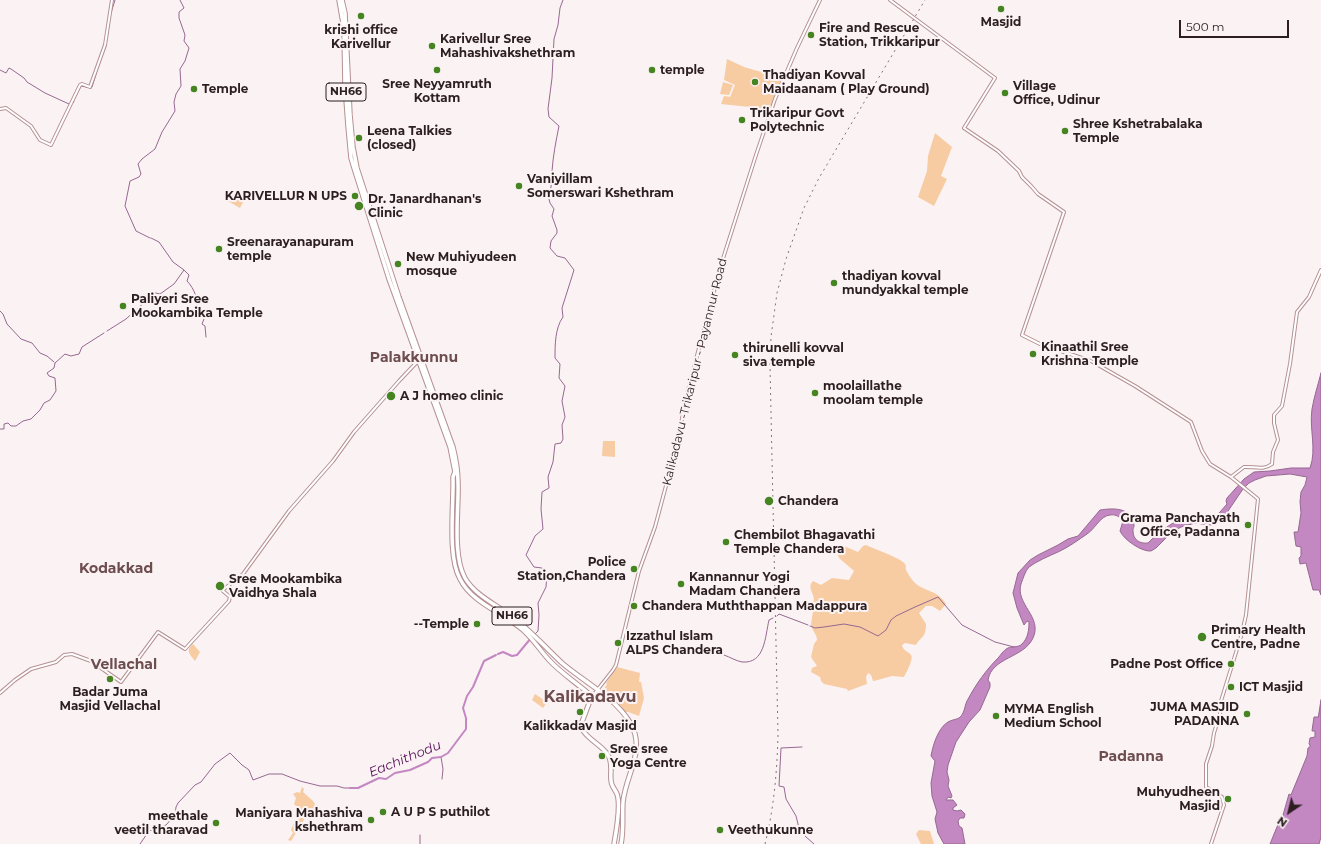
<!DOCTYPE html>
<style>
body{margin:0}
#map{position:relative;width:1321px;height:844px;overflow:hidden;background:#faf2f3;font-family:Montserrat,sans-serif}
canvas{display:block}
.north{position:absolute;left:1269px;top:792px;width:40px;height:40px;-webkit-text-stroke:3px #faf2f3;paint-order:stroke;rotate:215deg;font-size:11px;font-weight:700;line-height:16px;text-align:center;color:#2d1f20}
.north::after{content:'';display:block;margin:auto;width:14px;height:18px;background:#2d1f20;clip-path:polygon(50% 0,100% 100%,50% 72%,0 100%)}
.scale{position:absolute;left:1179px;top:20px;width:110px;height:18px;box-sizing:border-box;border:2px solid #2d1f20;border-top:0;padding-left:5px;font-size:12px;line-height:14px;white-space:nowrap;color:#2d1f20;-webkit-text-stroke:3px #faf2f3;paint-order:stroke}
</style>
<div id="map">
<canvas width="1321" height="844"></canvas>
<div class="north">N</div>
<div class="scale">500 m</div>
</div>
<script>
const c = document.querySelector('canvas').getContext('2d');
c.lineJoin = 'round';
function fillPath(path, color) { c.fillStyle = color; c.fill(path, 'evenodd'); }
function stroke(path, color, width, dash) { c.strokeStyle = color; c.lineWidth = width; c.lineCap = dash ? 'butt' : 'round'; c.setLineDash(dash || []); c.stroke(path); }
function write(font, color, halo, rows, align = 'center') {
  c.font = font + ' Montserrat,sans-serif'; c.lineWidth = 4; c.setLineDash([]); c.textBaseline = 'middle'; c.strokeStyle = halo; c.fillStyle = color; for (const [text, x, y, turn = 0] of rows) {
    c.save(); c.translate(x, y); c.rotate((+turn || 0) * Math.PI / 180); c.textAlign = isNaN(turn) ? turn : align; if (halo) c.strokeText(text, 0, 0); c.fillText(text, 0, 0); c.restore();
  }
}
const green = new Path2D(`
 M727,59L744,67L782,78L769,109L721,104L724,96L730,97L735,85L724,80Z
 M723,82L733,85L729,95L720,94Z
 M935,133L952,147L941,176L947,179L934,206L918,197L927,171L928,156Z
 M230,192L244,200L240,208L226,200Z
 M603,441H615V457L602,456Z
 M866,545C874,549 901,558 905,564C907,568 905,566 906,570C908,574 912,580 915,583C925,592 938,590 946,604L940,611L932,606H926L919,613L926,624C926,638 921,636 916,645L905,643L902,645C903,651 908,651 911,655C914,659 906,673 904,677L892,676L874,681H873L871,675L868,673L866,677L867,684L848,691L847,689L824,684L821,681L820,677L811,672L812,668L817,666L811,657L814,644L817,640C817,634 812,631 811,625C812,616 814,607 814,599C813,592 807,587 813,581L821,585L832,578L849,580L854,571L839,558L838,555L840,547L844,546L858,552L863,546Z
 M193,644L200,652L195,661C190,654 185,651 193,644Z
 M617,667L640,673L639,682H641L644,698L639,716L628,712H624L604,693L606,690L604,689L607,684L606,683Z
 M535,694L547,702L543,708L532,700Z
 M302,787L304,789L303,792L313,801L315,804C314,809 309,816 305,818L291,841L288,840L293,833L291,830L297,816L300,812L299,809L294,804L296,798L293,794L297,792L300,793Z
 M919,830L930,831L934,844H921L916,834Z`);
const water = new Path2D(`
 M1321,373V595L1319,590H1313L1306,563L1300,564L1299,558L1301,556V547L1296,546L1294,532H1298L1301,513L1300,502L1301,492L1305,485L1307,477L1290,474L1266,476L1255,480L1249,483L1243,489L1226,514L1216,523L1211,525L1195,523L1181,527L1172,532L1156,548L1151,551C1142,552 1124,540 1120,531L1123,521C1120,517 1116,514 1110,515C1100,516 1095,529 1087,534C1078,540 1069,547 1058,552C1049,556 1037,561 1029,567C1025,571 1023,579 1021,584C1015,604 1043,617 1033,638C1024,658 992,657 988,680L990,683V687L980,710L969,722L956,742L948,765L947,772L949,780L948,786L952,796L951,798L948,797L946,800H953L957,805L953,808V810L957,811L961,810L965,814L964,818H960L958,821L959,826L962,828L965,844H944L938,833L935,819L937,812L932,796L931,783L935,761L931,756C933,745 938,728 948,722C955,718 959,721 963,713C965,709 965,705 967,701C976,684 986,670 999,657C1001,654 1005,649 1008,648C1012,646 1018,648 1022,644C1028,638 1029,630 1029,622L1027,621L1024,625L1017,608L1013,593L1018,573L1030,560L1038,555L1058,545L1068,539L1078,536L1100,510C1113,508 1132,507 1134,525C1134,529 1133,527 1133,531C1133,540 1140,544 1148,543L1158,533L1179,519L1190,518L1211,521L1213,520L1227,504L1226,501L1227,498L1244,479L1254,472L1270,471L1291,468H1310C1317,449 1309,429 1312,409C1314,397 1318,385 1321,373Z
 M1321,700V837L1319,844H1270L1279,822L1284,816L1283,815L1289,794L1291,795L1307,756L1308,748L1310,747V745L1309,744L1310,738L1315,737V731H1312L1314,717H1318Z`);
const stream = new Path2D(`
 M111,13L115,0
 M106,45L109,26
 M99,64L106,46
 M0,70L6,73L9,68L11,69L24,78L27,82L45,93L69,104
 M92,87L97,71
 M74,100L81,86L91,88
 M72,104L74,102
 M552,171C553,156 556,141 559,126L549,117L548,109L552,78L554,39L558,25L560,8L563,0
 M150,238L136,231L125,206L130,181L139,177L141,174L138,164L142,159L155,149L162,132L175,111L174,102L176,94L181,86L180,69L185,61L189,48L184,41L185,35L179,18V12L184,8L180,0
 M184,270L189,275L187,281C194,288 200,302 196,311L202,315L204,319L202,324L205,326L206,337
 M0,311L3,314L7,324L21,339L32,343L40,353L47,356L54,362
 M107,331L126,319L146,301L148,294L151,292L160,294L174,284L184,270L173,262L159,242L151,238
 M0,429H4V424L8,423L11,426H16L23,421L31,419L40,410L44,403L50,400L56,391L55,378L49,376L47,373L54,368L55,363L65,354L71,356L79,354L82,347L104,333
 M777,616L779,614L808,625
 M810,626L815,628L824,627L844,624L860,627L878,636L886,630L891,620L896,616L915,607L938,597L962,625L995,642L1014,647
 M535,634L538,631L539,615L538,603L546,587L547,574L542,568L534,567L526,555L535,536L543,529L541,509L542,492L549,488L548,477L553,462L555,444L561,443L563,439L562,425L565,417L562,401L565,386L559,378L560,364L555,358C555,345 555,328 563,317L562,308L574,270L565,258L557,256L550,248L551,241L557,233V230L552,216L554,209L550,203L549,199L553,174
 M724,655C730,657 736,661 742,662C765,664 765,637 769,620L773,618
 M802,747L781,748L779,786L784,787L786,799L796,816L799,828L805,836L814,844
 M441,757L443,769L442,779
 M420,835V844
 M140,844L149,831L166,825L175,815L176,807L178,803L195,785L201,782L215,764L230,753L242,765L249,770L253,780L269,774H282L300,781L320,786H337L344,788H350`);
const canal = new Path2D(`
 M498,654L503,652L512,656L517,655L531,638
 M350,788H358L379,778L386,779L395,773L410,770L428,762L432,758L441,757L448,753L466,729V718L463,708L467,696L473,687L484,661L496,655`);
const secondary = new Path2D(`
 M890,0L995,78L964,128L998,151L1019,171L1022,177L1032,187L1038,194L1064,212L1022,335L1040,344L1091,361L1135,386L1191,422L1202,451L1210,464L1231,477L1258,499L1246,615L1242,633L1221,701L1220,714L1214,733L1212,746L1206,764V787L1222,797L1224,805L1211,844
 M0,109L6,108L31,126L40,140L51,145L80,85L82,84L90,87L105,45L112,0
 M1231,477L1244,467C1253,466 1263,471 1272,464L1273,452L1278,440L1274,423V415L1282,406L1290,364L1297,312L1309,297L1321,270
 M0,693L15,680L31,669L56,662L64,655L72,654L91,661L121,682L158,632L185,649L229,601L230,597L223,591L224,589L243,574L289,511L333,461L354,432L399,381L417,362
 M591,698L613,670L616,665L639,571L655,527L675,452L688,390L720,268L756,155L775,99L797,48L820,0`);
const highway = new Path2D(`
 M339,0L344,29L345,85L348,126L351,158L354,168L389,279L450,447L455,472L453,477C454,504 447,556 460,579C472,603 503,613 523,630C533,639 540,650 549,660C560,672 575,682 588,693L591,698L582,722V729C588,740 602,745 608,755C613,763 610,772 611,780C611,786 615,789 617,794C621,805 616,833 614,844
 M342,0L345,13L350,115L353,147L357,168L399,297L453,447C456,459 458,470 458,483C459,509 452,555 465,578C476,597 500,606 516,620C533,633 547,649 562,663C585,683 626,703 635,734C641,757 625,779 623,802C622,816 624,830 621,844`);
const rail = new Path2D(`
 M765,844C774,808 777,772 778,735L770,366L771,337L777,293L786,259L804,208L819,178L925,0`);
const markers = [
 [1001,9,4,"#468422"],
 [361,16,4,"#468422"],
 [811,35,4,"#468422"],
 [432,46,4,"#468422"],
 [437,70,4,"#468422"],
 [652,70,4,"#468422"],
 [755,82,4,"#468422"],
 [194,89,4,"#468422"],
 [1005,93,4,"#468422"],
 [742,120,4,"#468422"],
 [1065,131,4,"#468422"],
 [359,138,4,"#468422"],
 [519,186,4,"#468422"],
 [355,196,4,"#468422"],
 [359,206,5,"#468422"],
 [219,249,4,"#468422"],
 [398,264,4,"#468422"],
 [834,283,4,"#468422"],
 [123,306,4,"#468422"],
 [1033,354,4,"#468422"],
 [735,355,4,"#468422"],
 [815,393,4,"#468422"],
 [391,396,5,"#468422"],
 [769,501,5,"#468422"],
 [1248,525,4,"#468422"],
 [726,542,4,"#468422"],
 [634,569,4,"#468422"],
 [681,584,4,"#468422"],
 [220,586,5,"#468422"],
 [634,606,4,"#468422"],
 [477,624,4,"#468422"],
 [1202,637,5,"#468422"],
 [618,643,4,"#468422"],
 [1231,664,4,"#468422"],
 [110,679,4,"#468422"],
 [1231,687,4,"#468422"],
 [580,712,4,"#468422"],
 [1247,714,4,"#468422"],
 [996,716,4,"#468422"],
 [602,756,4,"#468422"],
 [1228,799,4,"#468422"],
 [383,812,4,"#468422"],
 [371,820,4,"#468422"],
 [216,823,4,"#468422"],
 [720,830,4,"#468422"]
];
const shields = [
 [346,92,40],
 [512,616,40]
];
const shieldNames = [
 ["NH66",346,92],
 ["NH66",512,616]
];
const poiNames = [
 ["Masjid",1001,22,"center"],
 ["Fire and Rescue",819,28],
 ["Station, Trikkaripur",819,42],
 ["krishi office",361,30,"center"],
 ["Karivellur",361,44,"center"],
 ["Karivellur Sree",440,39],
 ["Mahashivakshethram",440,53],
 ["temple",660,70],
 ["Thadiyan Kovval",763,75],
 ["Maidaanam ( Play Ground)",763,89],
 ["Sree Neyyamruth",437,84,"center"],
 ["Kottam",437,98,"center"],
 ["Village",1013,86],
 ["Office, Udinur",1013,100],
 ["Temple",202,89],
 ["Trikaripur Govt",750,113],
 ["Polytechnic",750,127],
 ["Shree Kshetrabalaka",1073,124],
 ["Temple",1073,138],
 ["Leena Talkies",367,131],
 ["(closed)",367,145],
 ["Vaniyillam",527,179],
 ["Somerswari Kshethram",527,193],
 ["KARIVELLUR N UPS",347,196,"right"],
 ["Dr. Janardhanan's",368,199],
 ["Clinic",368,213],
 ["Sreenarayanapuram",227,242],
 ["temple",227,256],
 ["New Muhiyudeen",406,257],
 ["mosque",406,271],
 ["thadiyan kovval",842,276],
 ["mundyakkal temple",842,290],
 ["Paliyeri Sree",131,299],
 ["Mookambika Temple",131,313],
 ["Kinaathil Sree",1041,347],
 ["Krishna Temple",1041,361],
 ["thirunelli kovval",743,348],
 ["siva temple",743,362],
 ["moolaillathe",823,386],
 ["moolam temple",823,400],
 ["A J homeo clinic",400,396],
 ["Chandera",778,501],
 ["Grama Panchayath",1240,518,"right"],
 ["Office, Padanna",1240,532,"right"],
 ["Chembilot Bhagavathi",734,535],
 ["Temple Chandera",734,549],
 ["Police",626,562,"right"],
 ["Station,Chandera",626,576,"right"],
 ["Kannannur Yogi",689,577],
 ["Madam Chandera",689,591],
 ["Sree Mookambika",229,579],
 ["Vaidhya Shala",229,593],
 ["Chandera Muththappan Madappura",642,606],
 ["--Temple",469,624,"right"],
 ["Primary Health",1211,630],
 ["Centre, Padne",1211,644],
 ["Izzathul Islam",626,636],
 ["ALPS Chandera",626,650],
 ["Padne Post Office",1223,664,"right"],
 ["ICT Masjid",1239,687],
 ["Badar Juma",110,692,"center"],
 ["Masjid Vellachal",110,706,"center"],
 ["JUMA MASJID",1239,707,"right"],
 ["PADANNA",1239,721,"right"],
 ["MYMA English",1004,709],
 ["Medium School",1004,723],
 ["Kalikkadav Masjid",580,726,"center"],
 ["Sree sree",610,749],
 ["Yoga Centre",610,763],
 ["Muhyudheen",1220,792,"right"],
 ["Masjid",1220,806,"right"],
 ["A U P S puthilot",391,812],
 ["Maniyara Mahashiva",363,813,"right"],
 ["kshethram",363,827,"right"],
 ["meethale",208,816,"right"],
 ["veetil tharavad",208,830,"right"],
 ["Veethukunne",728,830]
];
const streetNames = [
 ["Kalikadavu -Trikaripur - Payannur Road",695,372,-76]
];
const waterNames = [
 ["Eachithodu",405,759,-22]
];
const quarterNames = [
 ["Palakkunnu",414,358],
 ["Kodakkad",116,569],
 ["Vellachal",124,665],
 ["Padanna",1131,757]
];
const districtNames = [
 ["Kalikadavu",590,697]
];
fillPath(green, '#f8cca3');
fillPath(water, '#c387c2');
stroke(water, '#966891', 1);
stroke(stream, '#966891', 1);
stroke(canal, '#c387c2', 2);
stroke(secondary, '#b59193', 4);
stroke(highway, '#b59193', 5.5);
stroke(secondary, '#fff', 2);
stroke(highway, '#fff', 3.5);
stroke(rail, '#807576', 1, [2, 4]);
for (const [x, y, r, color] of markers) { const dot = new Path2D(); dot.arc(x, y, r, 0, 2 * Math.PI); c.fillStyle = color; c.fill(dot); stroke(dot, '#faf2f3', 1.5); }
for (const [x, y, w] of shields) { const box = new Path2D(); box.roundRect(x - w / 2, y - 9, w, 18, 3); c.fillStyle = '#faf2f3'; c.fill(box); stroke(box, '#2d1f20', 1); }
write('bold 11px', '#2d1f20', null, shieldNames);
write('bold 12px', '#2d1f20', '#faf2f3', poiNames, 'left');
write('12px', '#2d1f20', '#faf2f3', streetNames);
write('italic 13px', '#560b57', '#faf2f3', waterNames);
write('bold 14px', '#6e4d4f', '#faf2f3', quarterNames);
write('bold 16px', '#6e4d4f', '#faf2f3', districtNames);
</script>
